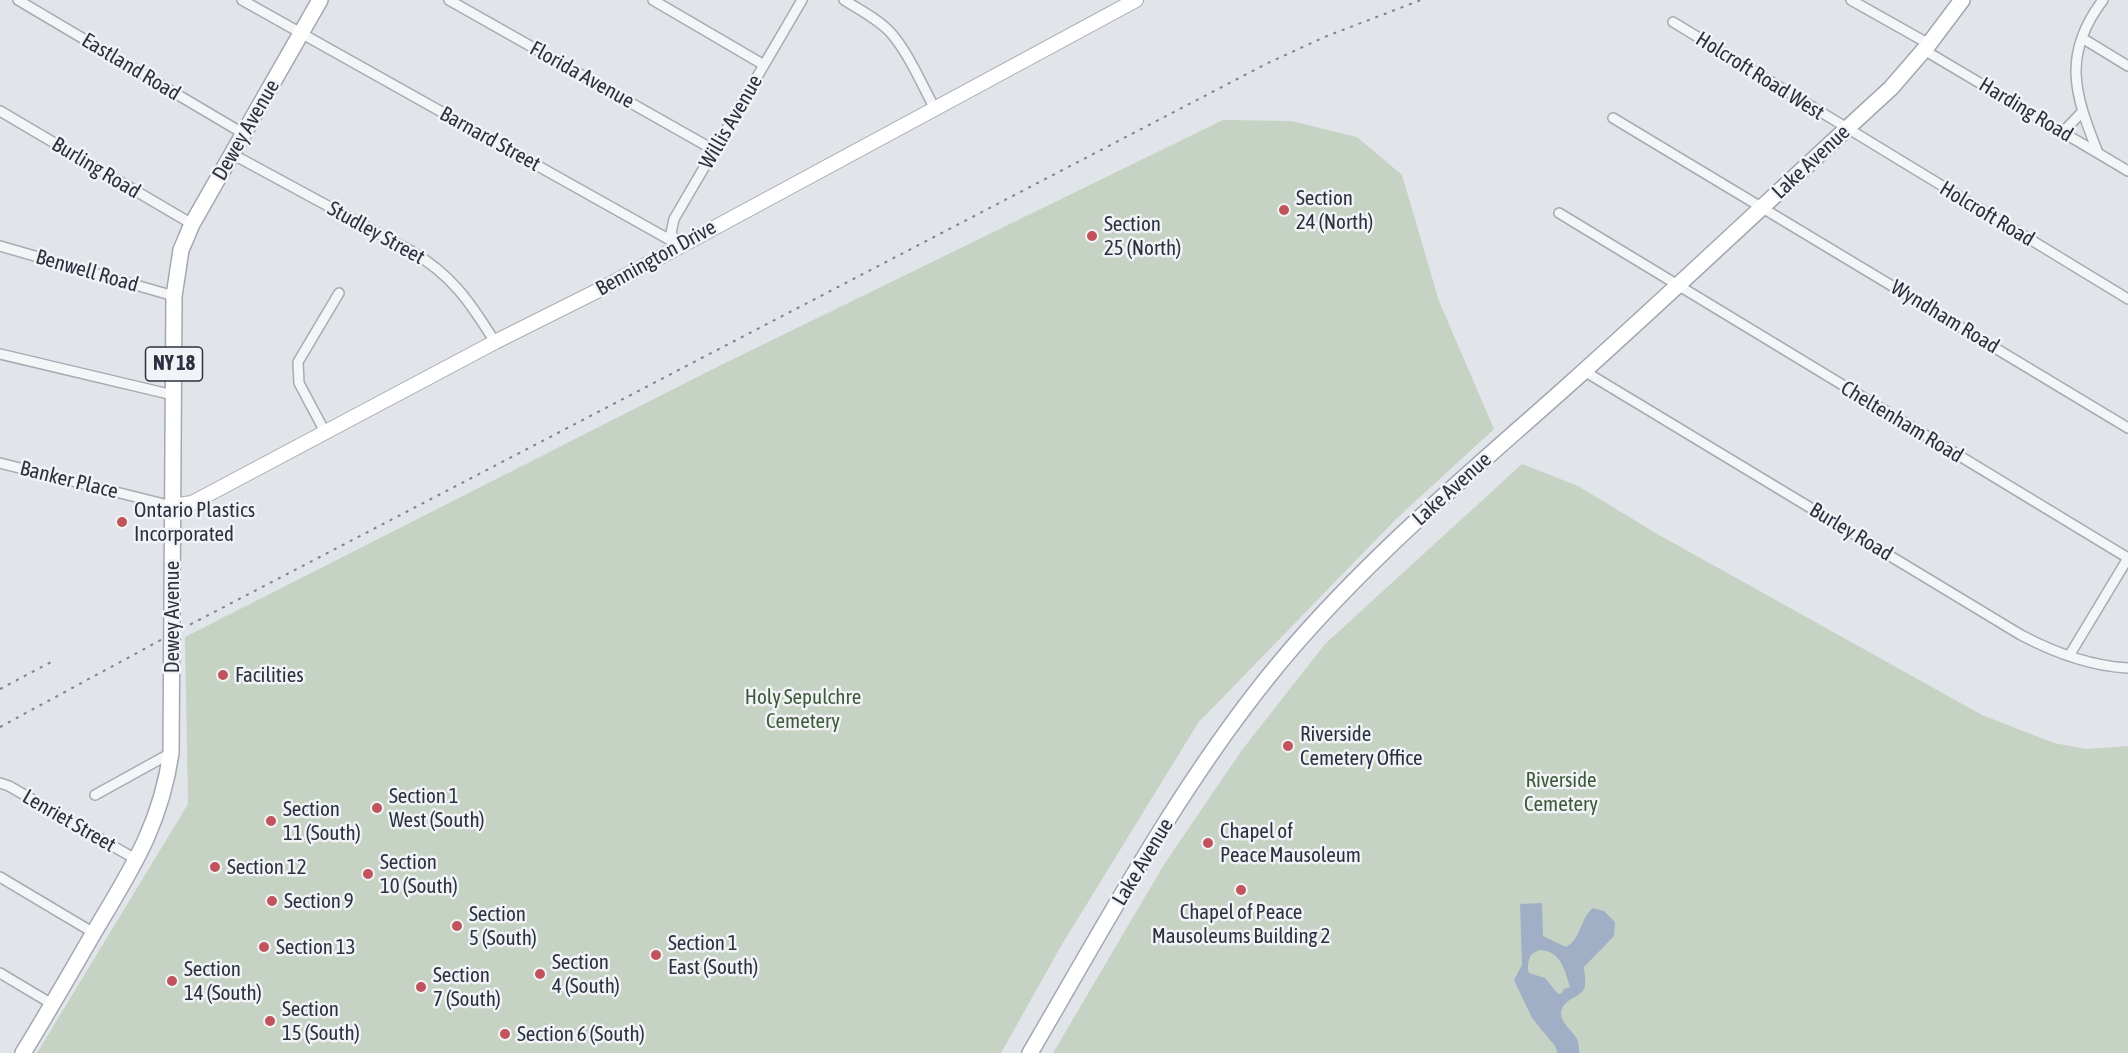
<!DOCTYPE html>
<style>
body{margin:0}
canvas{display:block;background:#e1e4e9}
</style>
<canvas width="2128" height="1053"></canvas>
<script>
const c = document.querySelector('canvas').getContext('2d');
c.lineJoin = 'round';
function fillPath(path, color) { c.fillStyle = color; c.fill(path, 'evenodd'); }
function stroke(path, color, width, dash) { c.strokeStyle = color; c.lineWidth = width; c.lineCap = dash ? 'butt' : 'round'; c.setLineDash(dash || []); c.stroke(path); }
function write(font, color, halo, rows, align = 'center') {
  c.font = font + ' "Asap Condensed",sans-serif'; c.lineWidth = 5; c.setLineDash([]); c.textBaseline = 'middle'; c.strokeStyle = halo; c.fillStyle = color; for (const [text, x, y, turn = 0] of rows) {
    c.save(); c.translate(x, y); c.rotate((+turn || 0) * Math.PI / 180); c.textAlign = isNaN(turn) ? turn : align; if (halo) c.strokeText(text, 0, 0); c.fillText(text, 0, 0); c.restore();
  }
}
const green = new Path2D(`
 M1223,120L1291,121L1357,137L1402,175L1439,301L1494,429L1396,519L1198,723L1061,946L1001,1053H37L188,804L185,637L715,368Z
 M1522,464L1578,486L1659,535L1982,715L2054,743L2086,749L2128,746V1053H1053L1165,863L1242,750L1325,644Z`);
const water = new Path2D(`
 M1542,903L1543,936L1566,947C1581,940 1580,918 1593,908L1604,911L1615,922L1614,936L1584,967C1584,973 1586,980 1585,986C1583,998 1561,998 1561,1014C1561,1023 1573,1031 1577,1039C1579,1043 1579,1048 1579,1053H1558L1555,1046L1532,1018L1514,980L1522,965L1520,904ZM1539,950C1561,950 1565,971 1570,987L1564,989L1562,993L1558,994L1545,978L1529,973C1527,969 1528,958 1532,954C1534,952 1537,952 1539,950Z`);
const street = new Path2D(`
 M18,0L244,134
 M242,0L679,245
 M449,0L714,150
 M653,0L764,65
 M844,0C860,10 878,19 891,33C909,54 921,83 934,107
 M1851,0L1929,44
 M1673,22L2128,299
 M2082,38L2128,66
 M1924,50L2128,171
 M0,111L192,224
 M1613,118L2128,428
 M2063,132L2082,112
 M2098,153C2075,95 2061,55 2103,0
 M232,154L411,251C452,275 470,302 495,342
 M1559,213L2128,558
 M677,243L671,233L674,219L802,0
 M0,246L174,296
 M0,354L173,395
 M1584,371L2021,635C2055,653 2090,666 2128,668
 M325,432L299,383L298,362L339,293
 M0,463L172,506
 M2069,656L2128,558
 M0,783L9,786L137,860
 M95,795L171,753
 M0,877L94,933
 M0,973L52,1004`);
const secondary = new Path2D(`
 M172,506L192,503L495,342L601,289L1136,0`);
const primary = new Path2D(`
 M23,1053C47,1014 70,974 93,934C130,871 160,828 171,753L174,296L181,250L192,224L320,0
 M1030,1053C1105,925 1175,793 1268,677C1357,566 1468,475 1573,381C1680,285 1785,185 1891,88L1929,44L1962,0`);
const rail = new Path2D(`
 M0,689L53,661
 M0,727L172,634L1266,64L1327,36L1421,0`);
const markers = [
 [1284,210,6,"#c1535c"],
 [1092,236,6,"#c1535c"],
 [122,522,6,"#c1535c"],
 [223,675,6,"#c1535c"],
 [1288,746,6,"#c1535c"],
 [377,808,6,"#c1535c"],
 [271,821,6,"#c1535c"],
 [1208,843,6,"#c1535c"],
 [215,867,6,"#c1535c"],
 [368,874,6,"#c1535c"],
 [1241,890,6,"#c1535c"],
 [272,901,6,"#c1535c"],
 [457,926,6,"#c1535c"],
 [264,947,6,"#c1535c"],
 [656,955,6,"#c1535c"],
 [540,974,6,"#c1535c"],
 [172,981,6,"#c1535c"],
 [421,987,6,"#c1535c"],
 [270,1021,6,"#c1535c"],
 [505,1034,6,"#c1535c"]
];
const shields = [
 [174,364,57]
];
const shieldNames = [
 ["NY 18",174,364]
];
const streetNames = [
 ["Eastland Road",131,67,31],
 ["Florida Avenue",582,75,29],
 ["Holcroft Road West",1760,76,32],
 ["Harding Road",2026,110,31],
 ["Willis Avenue",731,122,-60],
 ["Dewey Avenue",246,130,-60],
 ["Barnard Street",490,139,29],
 ["Lake Avenue",1811,162,-43],
 ["Burling Road",96,168,31],
 ["Holcroft Road",1987,214,31],
 ["Studley Street",376,233,29],
 ["Bennington Drive",656,258,-29],
 ["Benwell Road",87,271,16],
 ["Wyndham Road",1945,317,31],
 ["Cheltenham Road",1902,422,31],
 ["Banker Place",69,480,14],
 ["Lake Avenue",1452,489,-42],
 ["Burley Road",1851,532,31],
 ["Dewey Avenue",172,617,-90],
 ["Lenriet Street",69,821,30],
 ["Lake Avenue",1143,862,-59]
];
const poiNames = [
 ["Section",1296,198],
 ["24 (North)",1296,222],
 ["Section",1104,224],
 ["25 (North)",1104,248],
 ["Ontario Plastics",134,510],
 ["Incorporated",134,534],
 ["Facilities",235,675],
 ["Riverside",1300,734],
 ["Cemetery Office",1300,758],
 ["Section 1",389,796],
 ["West (South)",389,820],
 ["Section",283,809],
 ["11 (South)",283,833],
 ["Chapel of",1220,831],
 ["Peace Mausoleum",1220,855],
 ["Section",380,862],
 ["10 (South)",380,886],
 ["Section 12",227,867],
 ["Section 9",284,901],
 ["Chapel of Peace",1241,912,"center"],
 ["Mausoleums Building 2",1241,936,"center"],
 ["Section",469,914],
 ["5 (South)",469,938],
 ["Section 1",668,943],
 ["East (South)",668,967],
 ["Section 13",276,947],
 ["Section",552,962],
 ["4 (South)",552,986],
 ["Section",184,969],
 ["14 (South)",184,993],
 ["Section",433,975],
 ["7 (South)",433,999],
 ["Section",282,1009],
 ["15 (South)",282,1033],
 ["Section 6 (South)",517,1034]
];
const parkNames = [
 ["Holy Sepulchre",803,697],
 ["Cemetery",803,721],
 ["Riverside",1561,780],
 ["Cemetery",1561,804]
];
fillPath(green, '#c6d2c3');
fillPath(water, '#a0afc5');
stroke(street, '#a7abb3', 12);
stroke(secondary, '#a7abb3', 16);
stroke(primary, '#a2a8b3', 18);
stroke(street, '#f4f5f7', 9);
stroke(secondary, '#fff', 14);
stroke(primary, '#fff', 15);
stroke(rail, '#7c8391', 2, [3, 6]);
for (const [x, y, r, color] of markers) { const dot = new Path2D(); dot.arc(x, y, r, 0, 2 * Math.PI); c.fillStyle = color; c.fill(dot); stroke(dot, '#f1f3f6', 2); }
for (const [x, y, w] of shields) { const box = new Path2D(); box.roundRect(x - w / 2, y - 17, w, 34, 4.5); c.fillStyle = '#f1f3f6'; c.fill(box); stroke(box, '#2b313f', 1.5); }
write('bold 20px', '#2b313f', null, shieldNames);
write('21px', '#2b313f', '#f1f3f6', streetNames);
write('21px', '#2b313f', '#f1f3f6', poiNames, 'left');
write('21px', '#3e593a', '#f1f3f6', parkNames);
</script>
